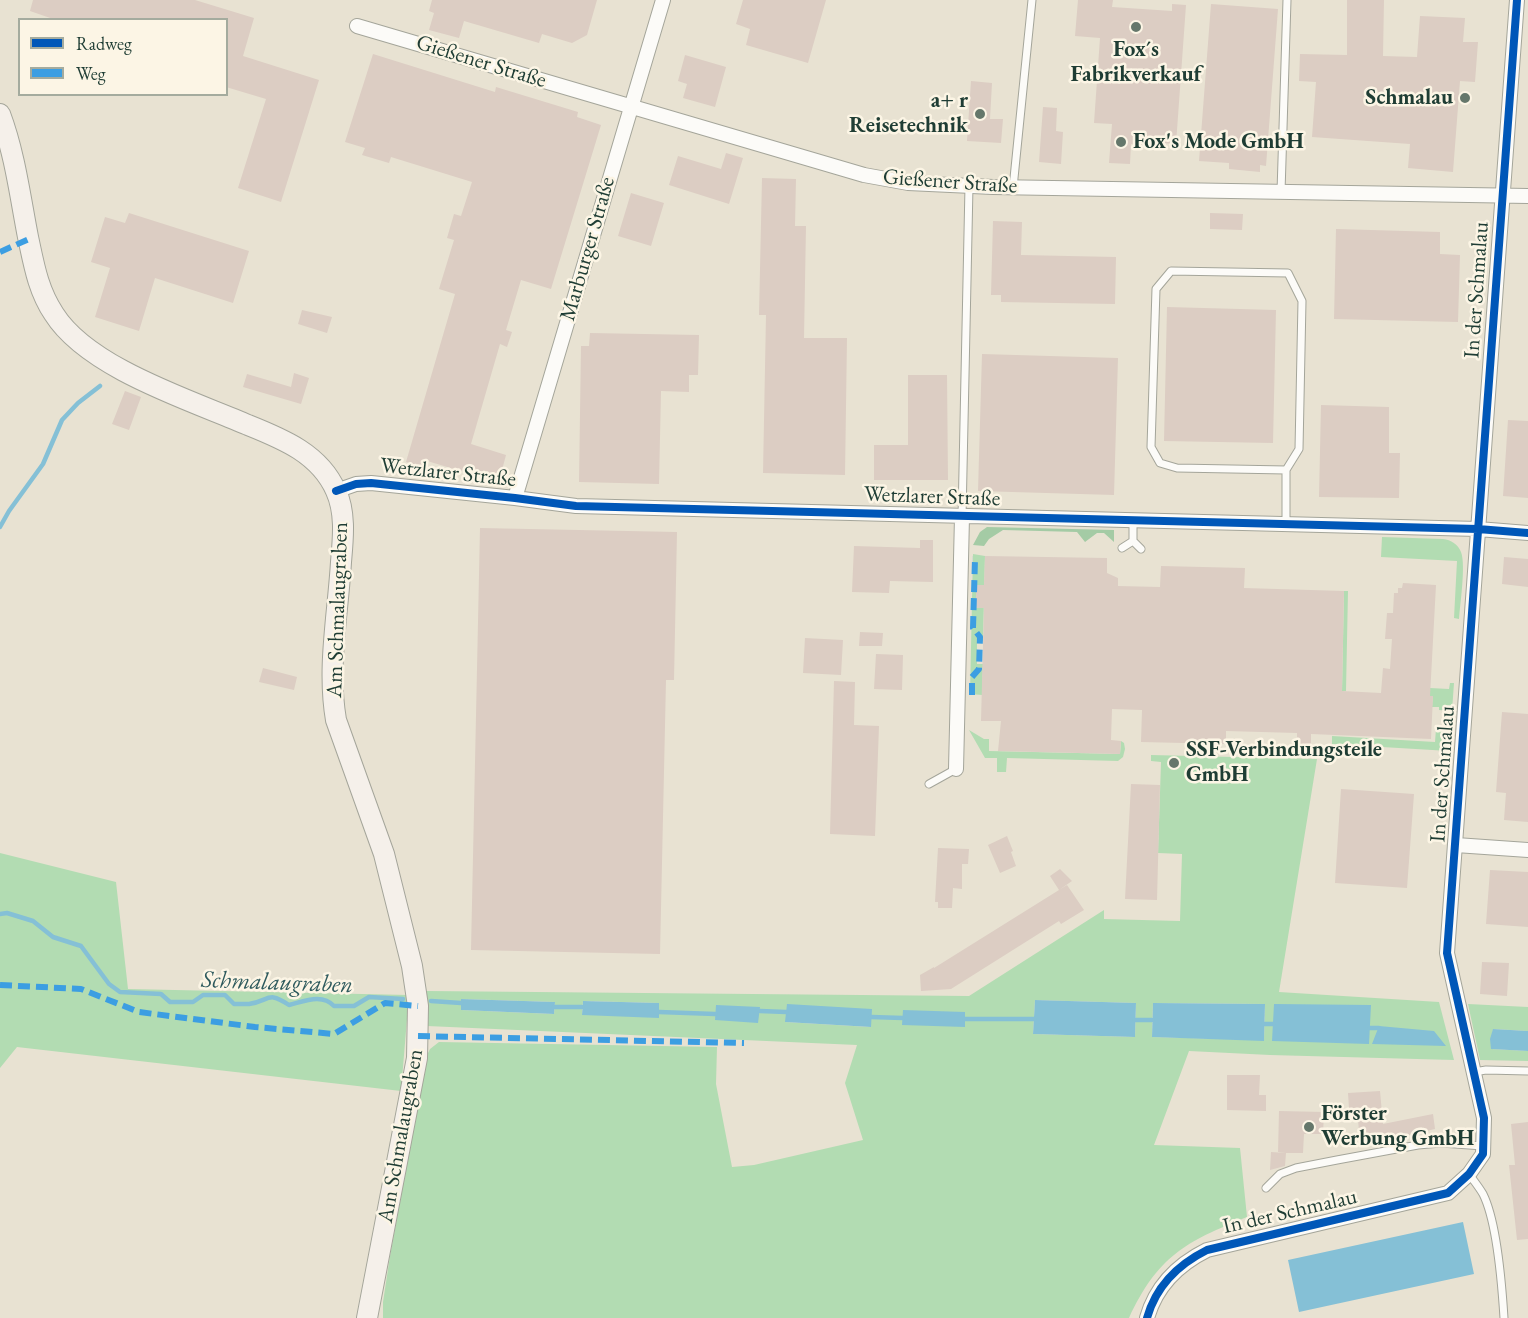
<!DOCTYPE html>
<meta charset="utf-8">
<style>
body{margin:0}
#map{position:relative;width:1528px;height:1318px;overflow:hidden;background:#e8e2d2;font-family:"EB Garamond",serif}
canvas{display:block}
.legend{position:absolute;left:18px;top:18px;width:210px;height:78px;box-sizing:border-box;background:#fcf5e5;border:2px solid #a4ab9e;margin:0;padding:8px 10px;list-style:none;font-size:18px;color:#1f3d34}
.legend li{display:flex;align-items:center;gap:12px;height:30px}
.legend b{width:30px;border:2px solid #a4ab9e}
</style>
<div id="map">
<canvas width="1528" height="1318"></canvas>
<ul class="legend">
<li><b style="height:8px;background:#0057b8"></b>Radweg</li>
<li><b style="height:8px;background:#3c9ee2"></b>Weg</li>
</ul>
</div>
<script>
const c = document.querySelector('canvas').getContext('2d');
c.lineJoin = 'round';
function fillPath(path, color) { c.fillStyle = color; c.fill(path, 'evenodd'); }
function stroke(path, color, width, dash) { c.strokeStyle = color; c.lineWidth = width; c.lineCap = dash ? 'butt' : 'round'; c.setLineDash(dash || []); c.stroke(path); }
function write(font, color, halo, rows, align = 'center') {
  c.font = font + ' "EB Garamond",serif'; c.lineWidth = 5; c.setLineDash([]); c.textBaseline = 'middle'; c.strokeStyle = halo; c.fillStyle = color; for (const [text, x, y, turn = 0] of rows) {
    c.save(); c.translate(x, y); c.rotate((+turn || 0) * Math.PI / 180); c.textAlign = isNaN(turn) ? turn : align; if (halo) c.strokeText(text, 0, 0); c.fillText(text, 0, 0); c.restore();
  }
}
const green = new Path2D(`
 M1382,537L1443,539C1451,540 1458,544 1461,552C1466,565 1460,604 1459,619L1454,618L1457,561L1381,557Z
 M973,554L985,556L983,641L977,642V664H983L982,695L970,694Z
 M1344,591H1348L1346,691H1342Z
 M1450,683H1454L1452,711L1439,710V707H1432L1433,696H1430V688L1449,689Z
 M1436,729L1451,730L1449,751L1332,744V736L1435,742Z
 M969,730L984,739H989V751L1120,754L1121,741L1124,743L1125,749L1123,757L1118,761L1007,758L1006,772H997V758H985Z
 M1151,755L1317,759L1279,992L1439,1002L1454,1060L1270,1055L1189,1051L1154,1145L1240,1148L1247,1217C1185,1242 1158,1256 1129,1318H383V1302L390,1256L427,1055L430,1049L439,1042L717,1047L716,1084L732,1167L754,1165L863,1140L845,1083L857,1045L427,1026V991L969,996L1104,910V919L1180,921L1182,854L1158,853L1161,762L1151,761ZM461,999L555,1002L554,1014L461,1010ZM1035,1000L1136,1003L1135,1037L1033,1034ZM583,1001L659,1003V1017L582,1014ZM1153,1003L1265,1004L1264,1040L1152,1037ZM871,1009L870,1027L785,1022Z
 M0,853L116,882L128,989L409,995L401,1091L17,1047L0,1068Z
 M1468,1004L1528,1007V1031L1493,1029L1492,1049L1528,1051V1061L1480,1060Z`);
const forest = new Path2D(`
 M987,527L1114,530V542L1104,533H1097L1085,542L1077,532L1003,530L989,539L984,546L973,545L980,532Z`);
const water = new Path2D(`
 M461,999L555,1002L554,1014L461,1010Z
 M1035,1000L1136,1003L1135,1037L1033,1034Z
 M583,1001L659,1003V1018L582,1015Z
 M1153,1003L1265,1004L1264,1041L1152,1037Z
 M787,1004L872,1009L871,1027L785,1022Z
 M1274,1004L1371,1005L1369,1044L1272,1041Z
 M716,1005L760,1007L758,1023L715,1020Z
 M903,1010L965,1012V1027L902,1025Z
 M1379,1026L1434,1031L1446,1046L1372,1044Z
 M1493,1029L1528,1031V1051L1491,1049L1490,1039Z
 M1463,1222L1474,1274L1299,1312L1288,1260Z`);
const stream = new Path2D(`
 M0,527L9,511L43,464L62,420L78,403L100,386
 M0,914L7,913L33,921L53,937L81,946L109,984L120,992L161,994L170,1002H193L203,995H225L234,1004C238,1004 244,1004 249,1004C270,1001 267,990 289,1005C305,1001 322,993 334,1006H354L369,997L403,999
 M431,1001L461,1003
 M554,1007H582
 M760,1011L786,1012
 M659,1012L715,1014
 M871,1017L903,1018
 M965,1019H1034
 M1135,1020H1152
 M1264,1024H1273
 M1370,1028H1379`);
const building = new Path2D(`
 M33,0H195L254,18L243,56L319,80L281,202L238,188L266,99L226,87V20H56L30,11Z
 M432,0H597L587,35L572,43L542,34L539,43L464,21L459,38L429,30L434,13L429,11Z
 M743,0H826L808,63L746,45L750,29L736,24Z
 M1078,0H1113L1112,7L1172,11V4L1186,5L1176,144L1162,143V147L1131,144L1130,164L1109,163L1112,124L1094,123L1100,38L1075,36Z
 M1347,0H1384L1383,56L1417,57L1420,16L1465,18L1463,42H1478L1475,82L1460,81L1453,172L1408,168L1410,144L1312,137L1316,82L1299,81L1300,54L1347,55Z
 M1211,4L1278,9L1266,166L1260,165V172L1229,169V163L1199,161Z
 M373,54L495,92L496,87L578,112L577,117L601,125L551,289L521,280L506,330L512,332L507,347L500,344L471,444L506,455L502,470L487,479L424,460L422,467L406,462L455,294L439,289L454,240L447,238L454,214L461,216L472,182L391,157L389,163L362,155L365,148L345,142Z
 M685,55L726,67L715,107L683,98L687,84L678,81Z
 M971,81L992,83L990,119H1003L1001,143L967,141Z
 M1043,107L1057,108L1056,131L1063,132L1061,164L1039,162Z
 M726,153L743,158L729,204L669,185L678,156L721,169Z
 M762,178L796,179L795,226H806L804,338H847L845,475L763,473L766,315H759Z
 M631,193L664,203L651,246L618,236Z
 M129,213L249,251L233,303L155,278L139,331L95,317L110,268L91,262L105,217L125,223Z
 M1210,213L1243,214L1242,230L1210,229Z
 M993,221L1022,222L1021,255L1116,257L1115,304L1001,302V295H991Z
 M1336,229L1440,232V254L1460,255L1458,322L1334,319Z
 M1167,307L1276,310L1273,443L1164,441Z
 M302,310L332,317L327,333L298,324Z
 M590,333L699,335L698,375H689V392L661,391L659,484L579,482L581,346H589Z
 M982,354L1118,358L1114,495L978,491Z
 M294,373L309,378L301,404L243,387L247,374L291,387Z
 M908,375H947L948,480H874V445H908Z
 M125,391L141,397L129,430L112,424Z
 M1321,405L1389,407V453H1400L1399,498L1319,497Z
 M1508,420L1528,421V498L1503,496Z
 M480,528L677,532L674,680H666L660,954L471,950Z
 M920,540H933V582L890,581L889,593L852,592L854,546L920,548Z
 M985,556L1107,558V573L1118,578V586L1160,587L1161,566L1245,568L1244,588L1344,591L1342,691L1381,693L1383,668L1390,669L1392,639H1385L1387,613H1393L1394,593H1398V588H1402L1403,583L1436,585L1430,696H1433L1431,739L1311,734V753H1297V733L1226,731V744L1141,742L1142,710L1112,709L1111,740L1121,741L1120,754L998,751L1001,721H981L984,608H976V585H984Z
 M1504,557L1528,559V587L1502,584Z
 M860,632L883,633L882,646H859Z
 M805,638L843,640L841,675L803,673Z
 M876,654L903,655L902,690L874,689Z
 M263,668L297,677L294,690L259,682Z
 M834,681L855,682L854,725L879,726L875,836L830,834Z
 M1502,712L1528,714V822L1504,820L1506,793L1496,792Z
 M1131,784L1160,785L1157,900L1125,899Z
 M1341,789L1414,794L1407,888L1335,883Z
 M1007,836L1013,851L1011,852L1016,866L1000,873L988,845Z
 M938,848L969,849L968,864H962V889L953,888L952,908H938V902H935Z
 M1060,869L1072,881L1059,890L1050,876Z
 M1490,870L1528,872V927L1486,924Z
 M1067,885L1084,910L1061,924L1059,921L951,989L921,991L920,975L934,967V968Z
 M1482,962L1509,963L1507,996L1480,994Z
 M1227,1075H1260L1259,1095H1266V1111L1227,1110Z
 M1380,1091L1383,1124L1433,1114L1435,1129L1392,1139L1360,1143L1357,1108H1349L1348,1093Z
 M1279,1111L1324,1112L1323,1134H1304L1303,1153H1278Z
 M1528,1122V1239L1517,1240L1509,1165H1515L1511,1124Z
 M1271,1152L1286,1153L1285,1166L1270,1170Z`);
const service = new Path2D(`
 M1013,188L1032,0
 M1281,192L1287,0
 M962,517L969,186
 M1286,524V470L1299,449L1302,301L1288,273L1171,271L1156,289L1151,447L1160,463L1177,468L1286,470
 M1133,541V521
 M1133,541L1141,549
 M1122,548L1133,541
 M929,784L956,769
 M1474,1072L1486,1070L1528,1071
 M1469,1174C1474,1181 1479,1187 1483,1194C1497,1222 1502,1286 1504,1318
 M1266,1188L1280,1174L1296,1168L1337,1160L1418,1145L1441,1143L1483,1146`);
const minor = new Path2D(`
 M357,26L864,175L908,183L993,187L1528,196
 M336,491L356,484L371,483L515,498L576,506L1478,529L1528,533
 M515,498L663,0
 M956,769L962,517
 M1456,845L1528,850
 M1147,1318C1156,1286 1177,1265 1207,1250L1448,1193L1469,1174L1483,1154L1484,1118L1447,953L1517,0`);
const secondary = new Path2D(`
 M0,114C15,154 20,196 28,237C34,265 38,290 54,314C88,368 190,400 248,425C283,439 320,454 336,491C346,513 343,539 341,562C338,614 327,668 336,720L384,854L412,966L418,1006L417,1058L367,1318`);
const quiet = new Path2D(`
 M0,252L29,239
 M972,695V677L979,669L980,637L973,628L975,559H972
 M0,985L81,989L139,1012L255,1027L334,1034L385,1003L418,1006
 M418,1036L744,1043`);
const cycleway = new Path2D(`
 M336,491L356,484L371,483L515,498L576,506L1478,529L1528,533
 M1147,1318C1156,1286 1177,1265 1207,1250L1448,1193L1469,1174L1483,1154L1484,1118L1447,953L1517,0`);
const markers = [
 [1136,27,6,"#65776b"],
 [1465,98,6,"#65776b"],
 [980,114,6,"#65776b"],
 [1121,142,6,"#65776b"],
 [1174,763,6,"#65776b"],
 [1309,1127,6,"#65776b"]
];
const poiNames = [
 ["Fox´s",1136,50,"center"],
 ["Fabrikverkauf",1136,75,"center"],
 ["Schmalau",1453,98,"right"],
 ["a+ r",968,101,"right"],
 ["Reisetechnik",968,126,"right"],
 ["Fox's Mode GmbH",1133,142],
 ["SSF-Verbindungsteile",1186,750],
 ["GmbH",1186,775],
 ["Förster",1321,1114],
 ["Werbung GmbH",1321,1139]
];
const streetNames = [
 ["Gießener Straße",481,62,17],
 ["Gießener Straße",950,182,4],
 ["Marburger Straße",588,249,-74],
 ["In der Schmalau",1477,290,-86],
 ["Wetzlarer Straße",448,473,6],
 ["Wetzlarer Straße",932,497,2],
 ["Am Schmalaugraben",338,610,-88],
 ["In der Schmalau",1443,774,-86],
 ["Am Schmalaugraben",401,1136,-80],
 ["In der Schmalau",1290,1212,-13]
];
const waterNames = [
 ["Schmalaugraben",277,983,2]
];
fillPath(green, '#b2dcb2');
fillPath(forest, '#a4cba5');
fillPath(water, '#85c0d6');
stroke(stream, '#85c0d6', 4.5);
fillPath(building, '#dccdc3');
stroke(service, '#a4a59a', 9);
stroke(minor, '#a4a59a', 16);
stroke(secondary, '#a4a59a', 22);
stroke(service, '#fcfbf8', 7);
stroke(minor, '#fcfbf8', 14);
stroke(secondary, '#f5f0ea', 20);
stroke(quiet, '#3c9ee2', 6, [12, 6]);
stroke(cycleway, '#0057b8', 8);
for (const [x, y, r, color] of markers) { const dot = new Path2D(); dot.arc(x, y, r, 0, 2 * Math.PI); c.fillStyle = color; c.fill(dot); stroke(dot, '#fcf5e5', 2); }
write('bold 22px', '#1f3d34', '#fcf5e5', poiNames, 'left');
write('22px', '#1f3d34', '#fcf5e5', streetNames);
write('italic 24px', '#2e5a5d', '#fcf5e5', waterNames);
</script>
